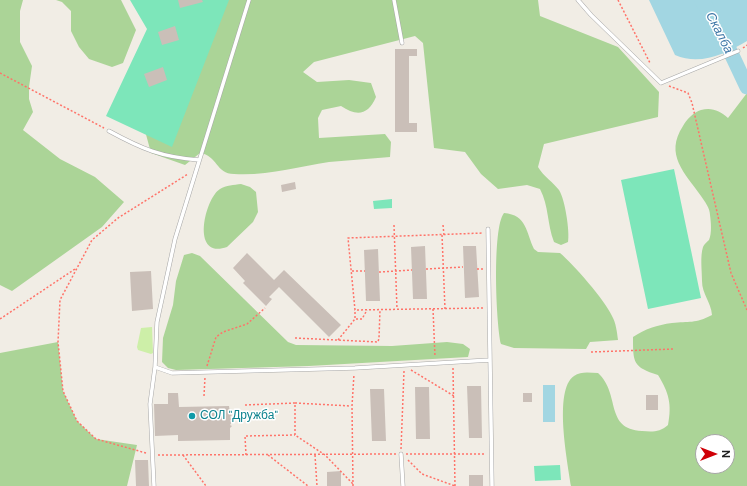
<!DOCTYPE html>
<meta charset="utf-8">
<style>
body{margin:0}
#map{position:relative;width:747px;height:486px;overflow:hidden;background:#f1ede5;font-family:"DM Sans",sans-serif}
canvas{display:block}
.north{position:absolute;left:695px;top:434px;width:40px;height:40px;box-sizing:border-box;background:#fff;border:1px solid #a6a6a6;border-radius:50%;rotate:90deg;font-size:11px;font-weight:700;line-height:16px;text-align:center;color:#202020}
.north::after{content:'';display:block;margin:auto;width:14px;height:18px;background:#d00007;clip-path:polygon(50% 0,100% 100%,50% 72%,0 100%)}
</style>
<div id="map">
<canvas width="747" height="486"></canvas>
<div class="north">N</div>
</div>
<script>
const c = document.querySelector('canvas').getContext('2d');
c.lineJoin = 'round';
function fillPath(path, color) { c.fillStyle = color; c.fill(path, 'evenodd'); }
function stroke(path, color, width, dash) { c.strokeStyle = color; c.lineWidth = width; c.lineCap = dash ? 'butt' : 'round'; c.setLineDash(dash || []); c.stroke(path); }
function write(font, color, halo, rows, align = 'center') {
  c.font = font + ' "DM Sans",sans-serif'; c.lineWidth = 3; c.setLineDash([]); c.textBaseline = 'middle'; c.strokeStyle = halo; c.fillStyle = color; for (const [text, x, y, turn = 0] of rows) {
    c.save(); c.translate(x, y); c.rotate((+turn || 0) * Math.PI / 180); c.textAlign = isNaN(turn) ? turn : align; if (halo) c.strokeText(text, 0, 0); c.fillText(text, 0, 0); c.restore();
  }
}
const grass = new Path2D(`
 M152,327L153,353L151,354L138,350L137,347L141,328Z`);
const forest = new Path2D(`
 M0,0H23L20,11V42L32,66L29,87V99L33,112L23,130L60,159L95,177L124,202L102,227L12,291L0,285Z
 M56,0H121L136,30L123,63L112,67L89,59L79,47L71,31V11L62,2Z
 M201,0H538L540,16L618,47L659,92L658,117L544,144L538,167C544,177 553,182 559,190C565,199 570,232 568,242L561,245L554,242C547,224 549,206 540,189L527,185L498,189L481,174L465,152L434,148L423,43L415,36L314,62L303,72L317,82L349,80L371,83L376,97C368,116 356,116 341,106L322,110L318,118L319,138L385,134L391,142L390,157C370,159 349,160 329,162C298,167 266,176 234,174C216,174 217,155 200,153L185,165L151,153L144,127Z
 M747,93V486H571C568,464 553,390 574,376C581,371 590,373 598,373C621,394 604,429 642,431C653,432 660,432 668,425C672,404 669,393 658,375C633,367 633,363 633,337C645,329 657,325 672,323C689,321 695,324 712,315C711,302 702,294 702,281C702,271 700,256 703,247C704,244 707,242 709,240C712,233 711,223 710,215C710,208 705,202 701,196C685,173 664,155 683,126C686,120 694,112 701,110C712,107 720,111 728,118ZM703,442H727V466H703Z
 M241,184L250,187L256,192L258,212L253,222L227,247C190,260 205,198 220,189C226,185 234,185 241,184Z
 M504,213C527,215 526,232 534,249L538,252L560,253C573,264 605,300 612,316C616,323 617,332 618,340L590,342L586,349L514,348L501,344C496,324 492,228 504,213Z
 M192,253L200,256L288,342L296,345L392,346L447,342L463,344L470,349L468,357L309,366L176,370L168,368L162,362L163,338L173,305L176,281L184,255Z
 M58,342L63,391L77,421L96,439L137,445L127,486H0V353Z`);
const pitch = new Path2D(`
 M130,0H229L172,147L106,116L147,29Z
 M674,169L701,298L648,309L621,180Z
 M392,199V208L374,209L373,201Z
 M560,465L561,480L535,481L534,466Z`);
const water = new Path2D(`
 M649,0H747V41C725,54 700,66 675,55Z
 M543,385H555V422H543Z`);
const river = new Path2D(`
 M702,0L730,51L747,87`);
const building = new Path2D(`
 M178,0H202L203,2L180,8Z
 M175,26L179,40L162,45L158,32Z
 M395,49H417V56H409V123H417V132H395Z
 M163,67L167,80L149,87L144,74Z
 M295,182L296,189L282,192L281,185Z
 M425,246L427,299H413L411,247Z
 M463,246H476L479,297L465,298Z
 M378,249L380,301H366L364,250Z
 M247,253L274,280L284,270L341,325L329,337L279,287L269,297L272,299L266,306L243,283L245,281L233,268Z
 M151,271L153,309L132,311L130,272Z
 M467,386H481L482,438H469Z
 M415,387H429L430,439H416Z
 M370,389H384L386,441H372Z
 M168,393H178L179,407L229,406L230,413L232,415L230,417L232,419L230,421L232,422L230,425L232,426L230,428V440L178,441V435L155,436L154,404H168Z
 M523,393H532V402H523Z
 M646,395H658V410H646Z
 M135,460H148L149,486H136Z
 M341,471V486H327V472Z
 M469,475H483V486H469Z`);
const path = new Path2D(`
 M618,0L650,63
 M743,48L747,45
 M0,73L104,128
 M669,86L688,93L692,103L731,273L747,310
 M394,225L397,309
 M443,225L444,235
 M442,235L445,309
 M426,269L463,267
 M477,269H483
 M352,271H365
 M379,272L412,270
 M483,308L355,310L348,238L483,233
 M433,309L435,357
 M0,319L75,269
 M356,319H362L367,310
 M295,338L378,342L379,338L380,310
 M338,340L355,319V310
 M591,352L674,349
 M207,366L216,337L223,332L247,324L265,308
 M453,368L455,486
 M411,370L454,396
 M204,396L205,377
 M295,403L351,406
 M245,405L295,403V435L325,455L353,484
 M401,449L404,371
 M146,453L96,439L77,421L63,391L58,342L60,300L92,240L118,218L188,174
 M406,454H486
 M158,455L396,454
 M183,455L206,486
 M246,455L245,436L295,435
 M268,455L308,486
 M315,455L317,486
 M408,460L422,474L455,486
 M353,486L352,406L354,374`);
const service = new Path2D(`
 M249,0L175,239L157,322L155,367L172,373L355,368L490,360
 M394,0L402,43
 M578,0L591,15L661,83L738,51
 M109,131C142,149 161,157 199,160
 M488,229L492,486
 M401,454L403,486
 M154,486L150,404L155,367`);
const markers = [
 [192,416,4,"#0f9aa8"]
];
const cultureNames = [
 ["СОЛ \"Дружба\"",200,416]
];
const waterNames = [
 ["Скалба",719,33,63]
];
fillPath(grass, '#cdefa8');
fillPath(forest, '#abd497');
fillPath(pitch, '#7de6ba');
fillPath(water, '#a2d6e2');
stroke(river, '#a2d6e2', 15);
fillPath(building, '#cabfb8');
stroke(service, '#a7a7a7', 4.5);
stroke(path, '#ff7369', 1.5, [2, 2]);
stroke(service, '#fff', 3.5);
for (const [x, y, r, color] of markers) { const dot = new Path2D(); dot.arc(x, y, r, 0, 2 * Math.PI); c.fillStyle = color; c.fill(dot); stroke(dot, '#fff', 1.5); }
write('12px', '#0d838f', '#fff', cultureNames, 'left');
write('italic 13px', '#3e77a7', '#fff', waterNames);
</script>
